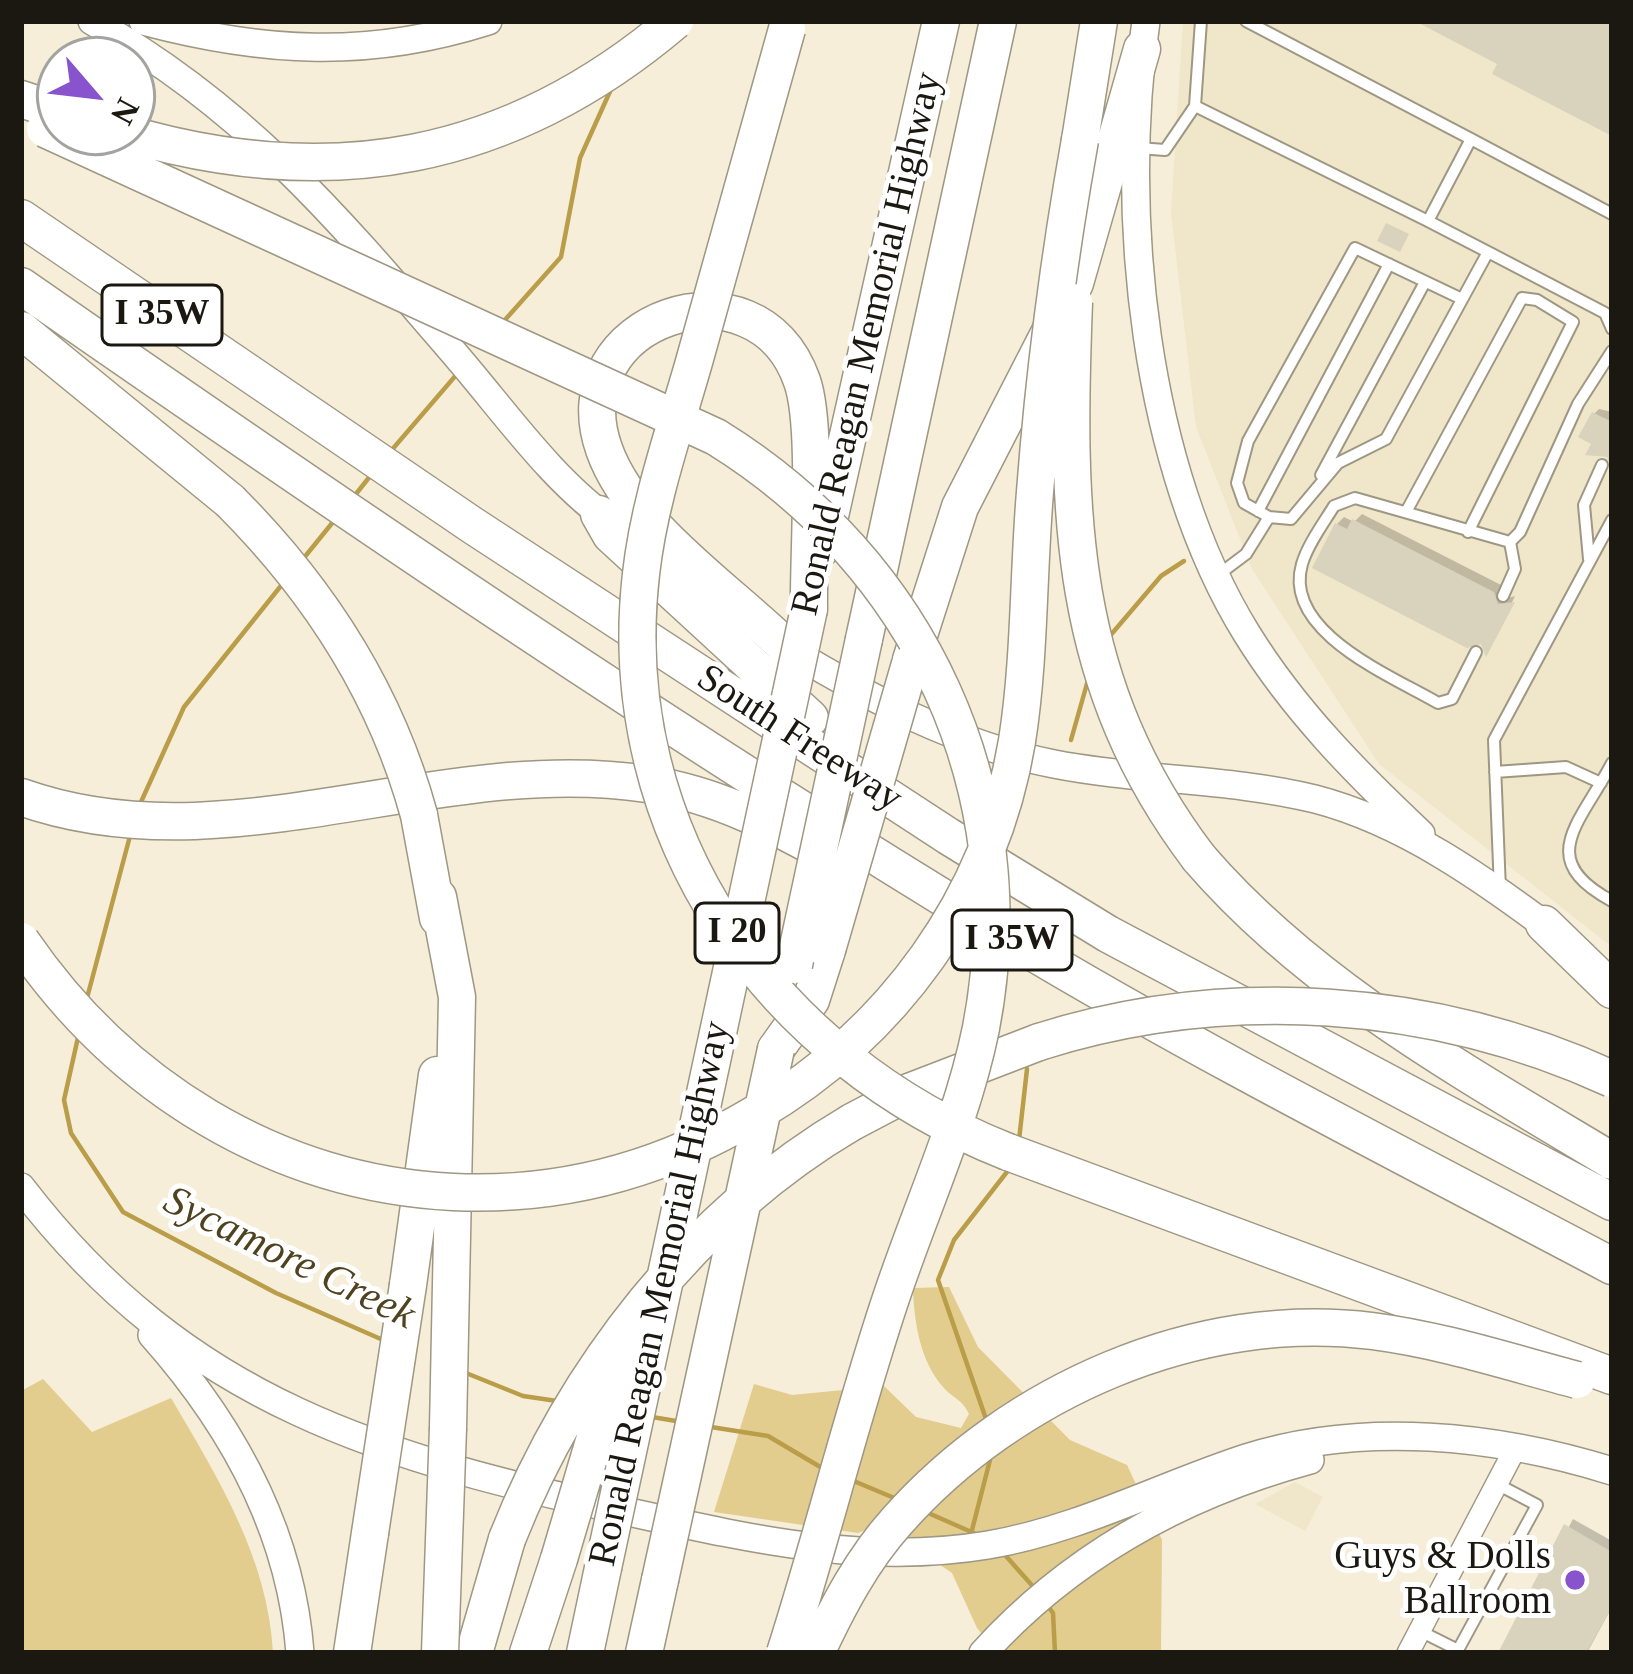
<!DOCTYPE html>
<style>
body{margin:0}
#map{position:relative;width:1633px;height:1674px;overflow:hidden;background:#f6eed9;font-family:"Times New Roman",serif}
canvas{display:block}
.frame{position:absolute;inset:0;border:24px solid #1a1810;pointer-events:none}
.north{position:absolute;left:36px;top:36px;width:120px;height:120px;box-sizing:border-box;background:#fff;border:3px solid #a3a39f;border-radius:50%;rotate:118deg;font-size:33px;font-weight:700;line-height:48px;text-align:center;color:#1a1810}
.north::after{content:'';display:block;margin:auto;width:42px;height:54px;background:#8853cc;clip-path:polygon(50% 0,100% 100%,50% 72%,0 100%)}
</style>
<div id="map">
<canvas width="1633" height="1674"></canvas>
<div class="frame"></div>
<div class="north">N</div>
</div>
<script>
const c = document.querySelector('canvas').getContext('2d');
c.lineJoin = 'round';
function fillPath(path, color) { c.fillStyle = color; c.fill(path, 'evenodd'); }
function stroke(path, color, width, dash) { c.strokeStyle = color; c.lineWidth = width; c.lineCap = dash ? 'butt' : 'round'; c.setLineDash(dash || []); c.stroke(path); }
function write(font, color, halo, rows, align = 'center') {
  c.font = font + ' "Times New Roman",serif'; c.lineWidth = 10; c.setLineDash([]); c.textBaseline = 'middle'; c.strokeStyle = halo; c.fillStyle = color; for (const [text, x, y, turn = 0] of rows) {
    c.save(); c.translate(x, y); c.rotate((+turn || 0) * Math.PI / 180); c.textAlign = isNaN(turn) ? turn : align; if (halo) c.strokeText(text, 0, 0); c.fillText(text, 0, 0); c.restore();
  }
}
const built = new Path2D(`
 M1183,21H1612V947L1379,764L1252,569L1196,427L1171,213Z
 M1295,1482L1323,1497L1305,1531L1255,1504Z`);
const green = new Path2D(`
 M949,1287L978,1347L1070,1440L1127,1465L1162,1540L1161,1653H998L977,1628L952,1573L880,1524L858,1533L714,1512L754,1384L792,1395L884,1386L916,1417L961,1428L969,1414C962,1399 954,1399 944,1388C920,1362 914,1321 913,1288Z
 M43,1379L92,1432L171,1398C218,1478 268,1558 273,1653H21V1391Z`);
const shadow = new Path2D(`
 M1599,409L1612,412V463L1594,414Z
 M1362,514L1501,585L1505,599L1515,596L1488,652L1483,640L1337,524L1344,517L1354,522Z
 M1573,1519L1612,1541V1607L1587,1653H1501Z`);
const stream = new Path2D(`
 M504,321L561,257L580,158L612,87
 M390,452L457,374
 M352,499L371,475
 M303,559L333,522
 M1109,637L1161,576L1184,561
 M1071,740L1088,680
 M141,802L184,707L284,582
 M87,998L130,836
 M79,1033L64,1100L71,1133L123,1212L276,1293L383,1340
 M1019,1140L1027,1069
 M466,1373L523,1396L557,1401
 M652,1417L682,1422
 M986,1419L938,1280L954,1240L1010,1168
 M711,1427L768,1436L822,1468
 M849,1479L899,1500
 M926,1512L976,1534
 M972,1530L990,1460
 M1005,1555L1037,1591
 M1047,1605L1053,1613L1055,1653`);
const building = new Path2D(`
 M1415,21H1612V136L1492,74L1497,64Z
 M1386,223L1409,234L1400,252L1377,241Z
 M1592,412L1612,422V470L1607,457L1585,455L1591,444L1578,437Z
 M1352,519L1494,592L1498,604L1515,602L1486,657L1481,644L1467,648L1312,568L1335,523L1347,529Z
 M1564,1524L1612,1552V1607L1586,1653H1498Z`);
const service = new Path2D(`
 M1246,21L1471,139
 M1195,106L1428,221
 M1138,148L1165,150L1195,106L1201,21
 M1488,252L1428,221L1471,139L1612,214
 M1462,299L1355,248L1248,441L1237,483L1244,503L1269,517L1291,519L1338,463L1386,439L1488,252L1605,313L1612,329
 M1321,475L1425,282
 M1258,511L1389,264
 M1406,512L1522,298L1537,300L1573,322L1468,532
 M1589,559L1584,505L1602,465
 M1218,575L1246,554L1269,517
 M1503,596L1515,569L1510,542
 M1476,652L1452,699L1438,703C1392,676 1282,632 1302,564C1308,544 1323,524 1334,506L1355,498L1510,542L1520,532L1578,404L1612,351
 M1612,763C1580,824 1534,859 1612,901
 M1495,772L1566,767L1601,783
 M1500,890L1494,740L1612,520
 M1420,1631L1458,1650L1537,1505L1497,1484`);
const minor = new Path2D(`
 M1408,1653L1515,1449`);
const secondary = new Path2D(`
 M92,21C248,108 345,226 459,359C507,415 555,484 616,525
 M143,21C263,53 369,59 488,21
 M1146,21C1118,212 1144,468 1247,634C1294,710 1356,773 1421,834
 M788,649C871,699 957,745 1054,764C1140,781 1230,778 1315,799C1407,823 1485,881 1560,936
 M21,1187C188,1405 384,1458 638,1514C755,1540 868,1565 988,1545C1078,1530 1160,1486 1246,1458C1363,1421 1496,1435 1612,1471
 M152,1335C232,1425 291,1531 300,1653
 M983,1653C1071,1556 1185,1494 1310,1460`);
const motorway = new Path2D(`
 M21,99L60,112
 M1080,140L1099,21
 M21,218L472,525L948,836L1108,934L1612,1202
 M21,286C345,511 672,734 1009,938C1205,1056 1410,1159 1612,1266
 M21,330L230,501
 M599,514L611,535L810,718
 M823,547L941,21
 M864,639L998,21
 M788,649C731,592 631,527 604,449C558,319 757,251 802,381C818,426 808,554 809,609
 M911,660L960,507L1075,283L1142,49
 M21,797C227,870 438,752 647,784C717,794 781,828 841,862
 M419,815L438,918
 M1199,858C1311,988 1466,1073 1612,1161
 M438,897L457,997L448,1428
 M1544,924L1612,990
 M776,1049L811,1000L827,950
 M852,1122L909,1092L1039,1042
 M1008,1152L1612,1376
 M408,1285L437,1075
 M352,1653L370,1533
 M474,1653L507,1539
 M528,1653L559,1559
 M585,1653L603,1568
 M644,1653L660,1580`);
const motorwayBridge = new Path2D(`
 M787,29C756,140 725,251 694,362C674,432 649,502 641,574C611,835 772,1059 1008,1152
 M45,129L716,437C920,563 1027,790 981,1028C962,1122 919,1212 889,1304C851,1419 822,1537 785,1653
 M121,132C329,194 509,162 675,21
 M1074,302C1066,512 1067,684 1199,858
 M230,501C318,589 386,694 419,815
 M21,941C120,1086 275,1183 453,1192C561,1197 663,1169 755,1114C892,1034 991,899 1017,741C1030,659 1028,575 1035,492C1044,373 1059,257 1080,140
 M827,950L910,664
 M794,965L864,639
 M1039,1042C1227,983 1433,997 1612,1079
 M370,1533L408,1285
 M507,1539C574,1370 695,1214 852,1122
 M559,1559L620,1353
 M603,1568L809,609
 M660,1580L776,1049
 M440,1653L448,1428
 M816,1653C838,1606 862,1560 897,1521C1012,1391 1198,1309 1372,1331C1442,1340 1509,1362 1577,1380`);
const markers = [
 [1575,1580,12,"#8853cc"]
];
const shields = [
 [162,315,120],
 [737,933,84],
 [1012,940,120]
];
const shieldNames = [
 ["I 35W",162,315],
 ["I 20",737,933],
 ["I 35W",1012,940]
];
const streetNames = [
 ["Ronald Reagan Memorial Highway",868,344,-77],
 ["South Freeway",799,739,33],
 ["Ronald Reagan Memorial Highway",661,1294,-78]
];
const poiNames = [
 ["Guys & Dolls",1551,1558],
 ["Ballroom",1551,1603]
];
const waterNames = [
 ["Sycamore Creek",289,1259,26]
];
fillPath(built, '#f0e6c9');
fillPath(green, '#e2cc8e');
fillPath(shadow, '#0003');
stroke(stream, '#ba9d48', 4.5);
fillPath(building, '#d9d2bd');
stroke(service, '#9e9783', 14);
stroke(minor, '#9e9783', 24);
stroke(secondary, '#9e9783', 30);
stroke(motorway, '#9e9783', 39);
stroke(service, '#fff', 10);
stroke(minor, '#fff', 21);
stroke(secondary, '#fff', 27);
stroke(motorway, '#fff', 36);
stroke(motorwayBridge, '#9e9783', 39, []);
stroke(motorwayBridge, '#fff', 36);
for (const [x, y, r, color] of markers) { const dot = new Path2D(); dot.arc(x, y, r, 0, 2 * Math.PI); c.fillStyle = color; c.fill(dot); stroke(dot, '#fff', 4.5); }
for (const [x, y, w] of shields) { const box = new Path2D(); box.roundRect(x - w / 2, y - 30, w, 60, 9); c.fillStyle = '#fff'; c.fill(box); stroke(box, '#1a1810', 3); }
write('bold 36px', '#1a1810', null, shieldNames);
write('39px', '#1a1810', '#fff', streetNames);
write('39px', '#1a1810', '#fff', poiNames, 'right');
write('italic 42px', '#4f421e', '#fff', waterNames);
</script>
